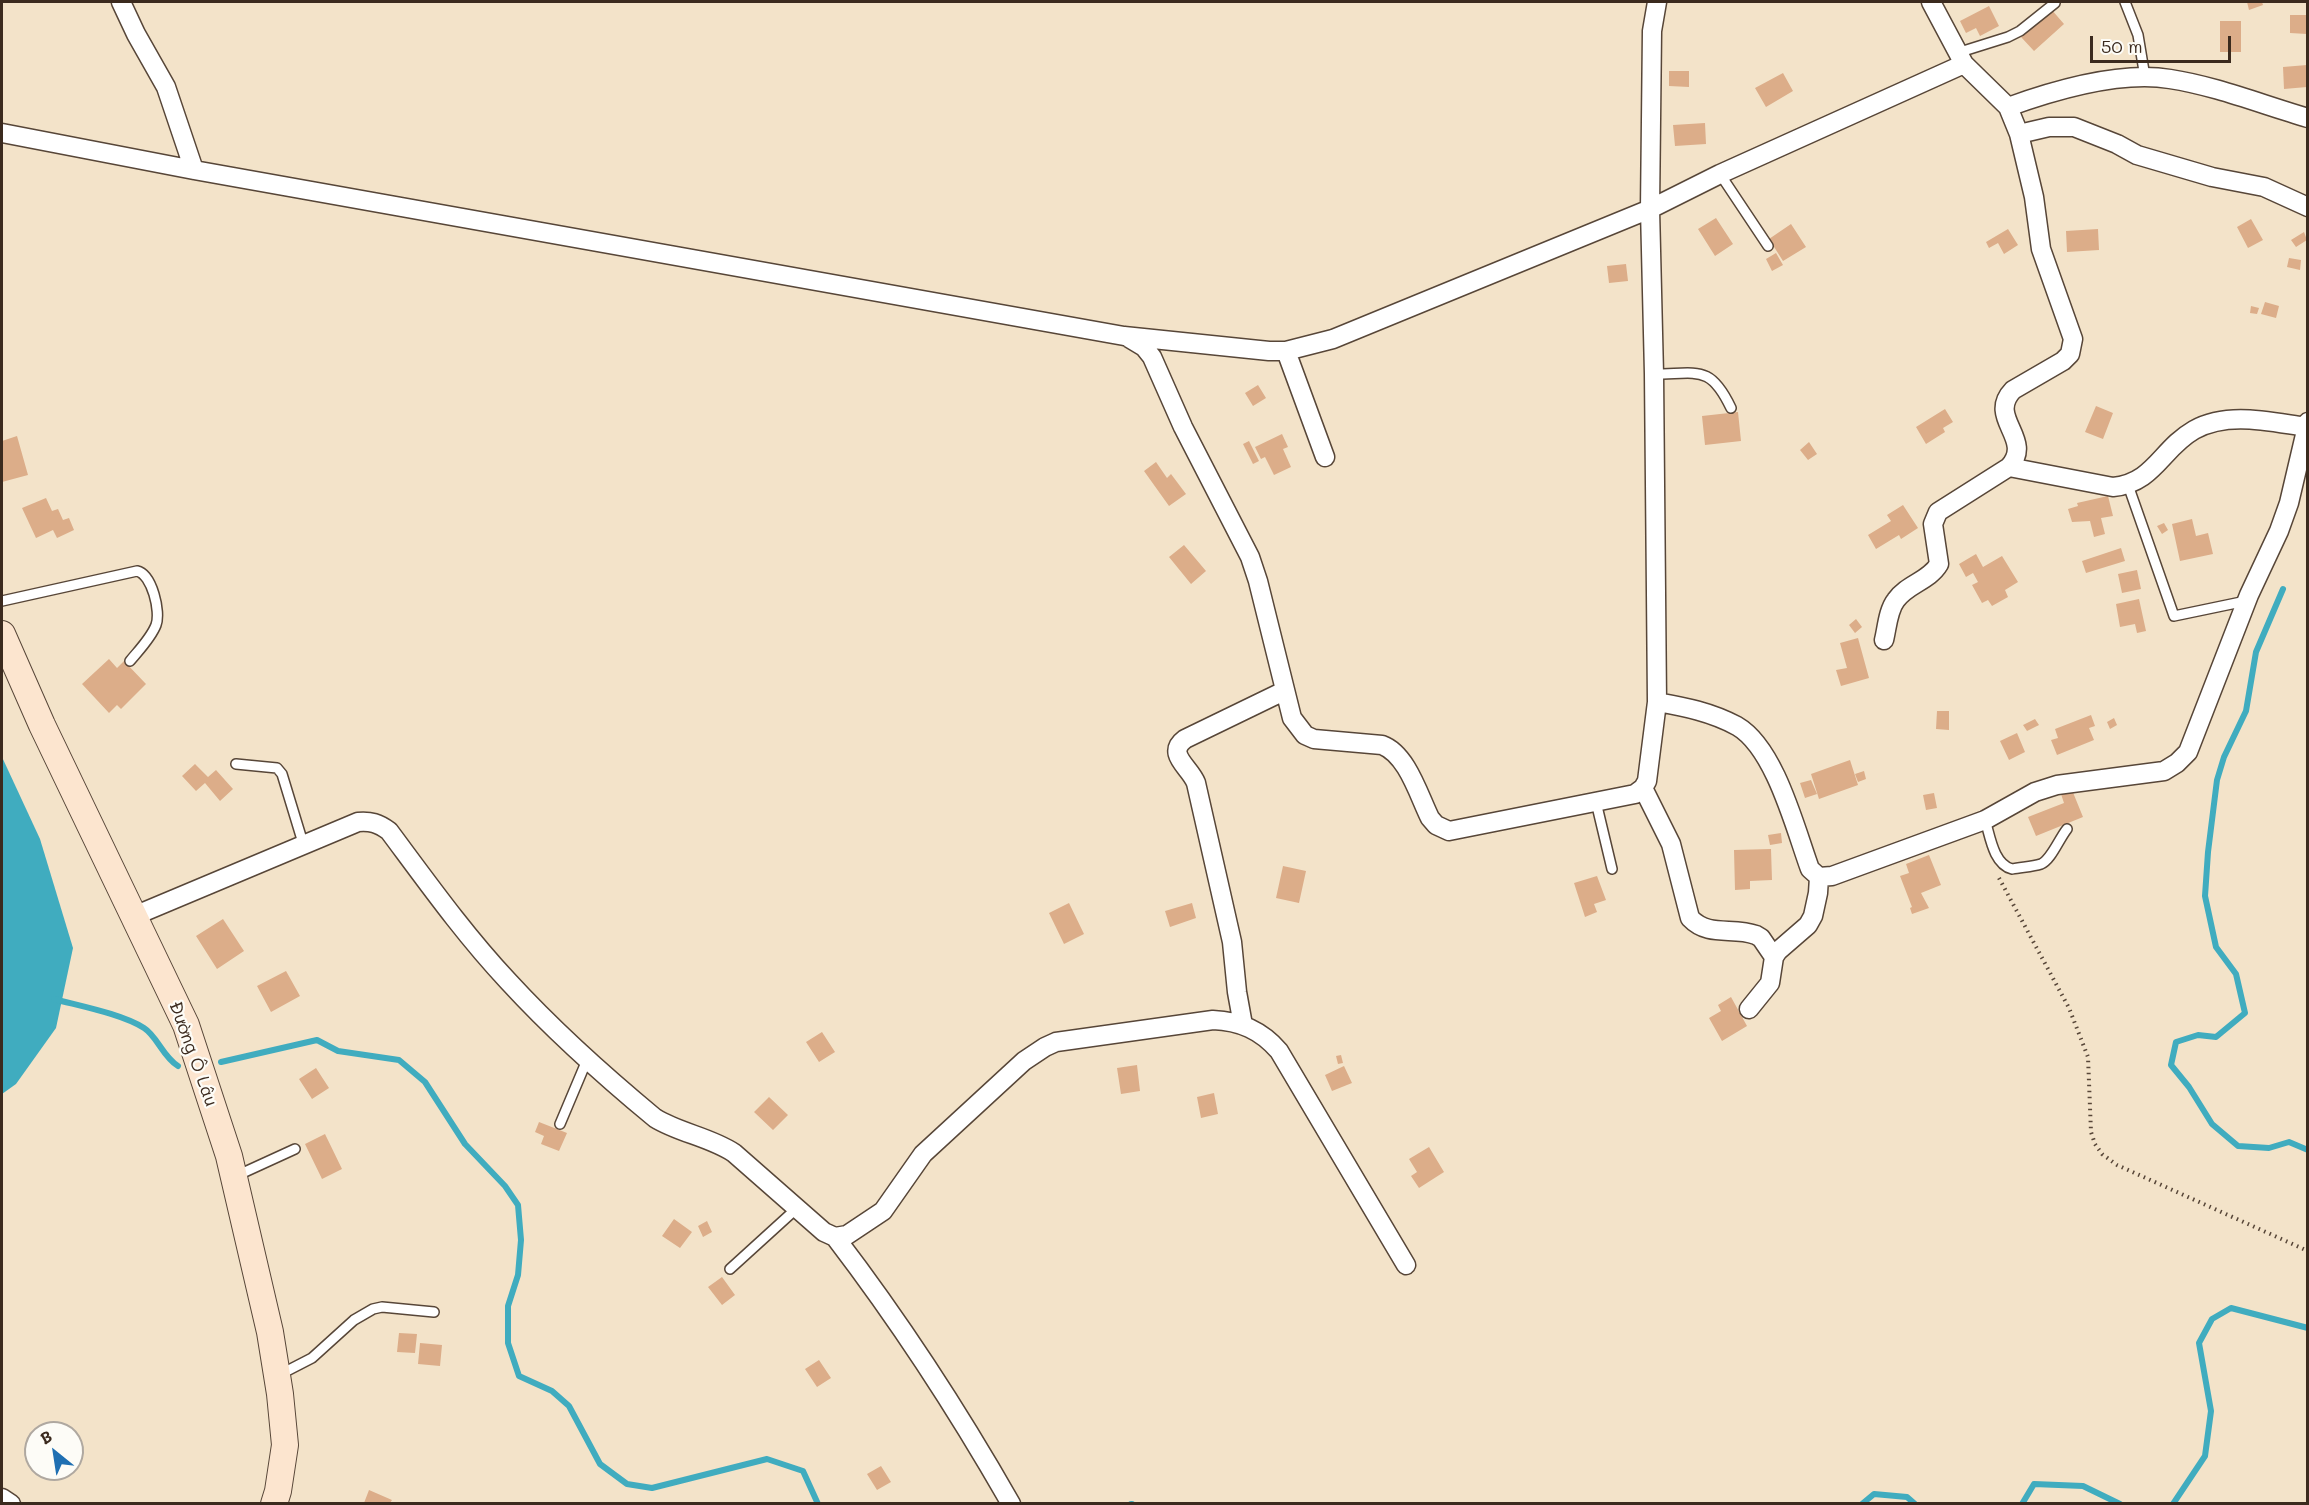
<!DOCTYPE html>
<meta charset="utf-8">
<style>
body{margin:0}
#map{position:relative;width:2309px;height:1505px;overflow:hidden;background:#f3e3c9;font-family:Mali,sans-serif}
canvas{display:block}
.frame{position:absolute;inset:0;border:3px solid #3b2a1e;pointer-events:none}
.north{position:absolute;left:24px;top:1421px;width:60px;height:60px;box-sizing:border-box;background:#fdfcf7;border:2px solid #afa8a0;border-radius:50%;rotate:330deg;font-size:16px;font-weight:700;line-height:24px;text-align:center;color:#3b2a1e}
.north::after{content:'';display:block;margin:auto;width:21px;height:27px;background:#1f6fb2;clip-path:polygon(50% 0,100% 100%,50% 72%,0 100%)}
.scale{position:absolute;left:2090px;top:36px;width:141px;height:27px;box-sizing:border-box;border:3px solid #3b2a1e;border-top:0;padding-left:8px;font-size:18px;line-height:21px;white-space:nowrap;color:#3b2a1e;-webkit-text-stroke:4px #fdfcf7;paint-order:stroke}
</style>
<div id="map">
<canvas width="2309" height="1505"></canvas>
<div class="frame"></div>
<div class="north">B</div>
<div class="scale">50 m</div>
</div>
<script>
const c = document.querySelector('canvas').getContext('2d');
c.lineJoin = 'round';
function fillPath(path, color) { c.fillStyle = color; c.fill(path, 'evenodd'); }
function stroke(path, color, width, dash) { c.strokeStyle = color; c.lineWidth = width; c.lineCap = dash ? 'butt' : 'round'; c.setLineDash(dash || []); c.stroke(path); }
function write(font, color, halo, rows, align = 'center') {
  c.font = font + ' Mali,sans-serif'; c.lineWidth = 4.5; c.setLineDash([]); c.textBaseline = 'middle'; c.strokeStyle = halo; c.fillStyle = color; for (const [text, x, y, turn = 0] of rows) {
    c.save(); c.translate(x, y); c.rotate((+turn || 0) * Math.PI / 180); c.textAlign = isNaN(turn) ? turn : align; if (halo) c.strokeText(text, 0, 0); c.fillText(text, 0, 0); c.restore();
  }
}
const water = new Path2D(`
 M2,757L40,839L73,948L56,1028L16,1084L2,1094Z`);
const stream = new Path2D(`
 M2283,589L2256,652L2246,711L2224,757L2217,780L2208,852L2205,896L2216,947L2236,974L2245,1013L2216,1037L2198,1035L2176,1042L2171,1065L2189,1087L2212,1124L2238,1146L2269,1148L2289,1142L2308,1150
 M54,999C80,1006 122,1014 144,1028C157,1036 163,1057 178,1066
 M221,1062L317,1040L338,1051L399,1060L425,1082L465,1144L505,1186L518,1205L521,1240L518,1275L508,1306V1343L519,1376L552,1391L569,1406L600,1464L627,1484L652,1488L767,1459L803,1471L818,1504
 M1131,1504H1132
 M1862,1504L1874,1494L1907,1497L1915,1504
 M2022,1504L2034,1484L2083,1486L2120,1504
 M2173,1504L2205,1456L2211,1411L2199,1343L2212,1319L2231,1308L2308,1328`);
const building = new Path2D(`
 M2247,2H2262L2263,5L2249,10Z
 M1989,6L1999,26L1980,36L1976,28L1966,33L1960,21Z
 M2051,9L2064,24L2034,51L2021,37Z
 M2290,15H2307V34L2290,33Z
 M2220,21H2241V52H2220Z
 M2307,65V87L2284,89L2283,67Z
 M1669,71H1689V87L1669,86Z
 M1783,73L1793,91L1766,107L1755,88Z
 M1705,123L1706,144L1675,146L1673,125Z
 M1716,218L1733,244L1715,256L1698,229Z
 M2251,219L2263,240L2248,248L2237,227Z
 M1791,224L1806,247L1783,261L1769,239Z
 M2008,229L2018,245L2004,254L1998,243L1989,248L1986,242Z
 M2098,229L2099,250L2067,252L2066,231Z
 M2304,232L2307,240L2296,247L2291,240Z
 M1776,253L1783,265L1772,271L1766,259Z
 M2289,258L2301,260L2300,270L2287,267Z
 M1626,264L1628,281L1609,283L1607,266Z
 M2265,302L2279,306L2276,318L2261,314Z
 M2251,306L2259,308L2257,314L2250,313Z
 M1258,385L1266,398L1253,406L1245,393Z
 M2096,406L2113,413L2103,439L2085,432Z
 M1945,409L1953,422L1943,428L1945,432L1926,444L1916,427Z
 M1738,412L1741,441L1705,445L1702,416Z
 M1282,434L1288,447L1283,449L1291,467L1274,475L1265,457L1261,459L1255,447Z
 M17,436L28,475L2,482V441Z
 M1249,441L1259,461L1253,464L1243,444Z
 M1809,442L1817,454L1808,460L1800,450Z
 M1156,462L1167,478L1171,474L1186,494L1169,506L1144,471Z
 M2108,496L2113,516L2101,518L2105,534L2094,537L2090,521L2072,522L2068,509L2078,506L2077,503Z
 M46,498L52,511L58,509L63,520L69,518L74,530L57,538L53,530L36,538L22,508Z
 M1903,505L1918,528L1901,539L1899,535L1876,549L1868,535L1891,521L1887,515Z
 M2192,519L2196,536L2208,533L2213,554L2180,561L2172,524Z
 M2164,523L2168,530L2162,534L2157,526Z
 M1184,545L1206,571L1191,584L1169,557Z
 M2121,548L2125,561L2086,573L2082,561Z
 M1976,554L1983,567L2002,556L2018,582L2005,590L2008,597L1992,606L1988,600L1982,603L1972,585L1978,582L1973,573L1966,577L1959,564Z
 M2137,570L2141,589L2122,593L2118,574Z
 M2139,599L2146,631L2137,633L2135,624L2120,627L2116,604Z
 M1856,619L1862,627L1855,633L1849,625Z
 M1858,638L1869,678L1841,686L1836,670L1847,668L1840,643Z
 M109,659L117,668L124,661L146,684L121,709L117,705L109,713L82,684Z
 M1937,711H1949V730L1936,729Z
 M2091,715L2095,726L2089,728L2094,740L2057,755L2051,740L2058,738L2055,729Z
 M2114,718L2117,725L2110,729L2107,722Z
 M2035,719L2039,725L2027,731L2023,725Z
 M2017,733L2025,752L2009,760L2000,741Z
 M1850,760L1858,785L1819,799L1811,774Z
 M195,764L208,777L216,770L233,789L220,801L205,783L196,791L182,776Z
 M1864,771L1866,779L1858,782L1855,774Z
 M1811,780L1817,794L1805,798L1800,783Z
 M2072,790L2083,817L2036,836L2028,817L2064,803L2061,794Z
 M1934,793L1937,808L1926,810L1923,795Z
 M1781,833L1782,843L1770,845L1768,835Z
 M1771,849L1772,880L1750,881V889L1735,890L1734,850Z
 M1929,855L1941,885L1921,893L1929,908L1912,914L1910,908L1912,907L1900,876L1909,873L1906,864Z
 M1283,866L1306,871L1299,903L1276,898Z
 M1597,876L1606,900L1594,904L1597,912L1585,917L1574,883Z
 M1069,903L1084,934L1064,944L1049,913Z
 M1192,903L1196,918L1170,927L1165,911Z
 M223,919L244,951L217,969L196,936Z
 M286,971L300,996L271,1012L257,986Z
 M1731,997L1747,1026L1722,1041L1709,1018L1721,1011L1718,1005Z
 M822,1032L835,1052L819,1062L806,1042Z
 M1341,1055L1343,1063L1338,1064L1336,1056Z
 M1137,1065L1140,1091L1121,1094L1117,1068Z
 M1344,1066L1352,1083L1332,1091L1325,1075Z
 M316,1068L329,1088L312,1099L299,1079Z
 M1214,1093L1218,1114L1201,1118L1197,1097Z
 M769,1097L788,1115L773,1130L754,1112Z
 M539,1122L567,1133L559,1151L541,1144L544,1136L535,1132Z
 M325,1134L342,1169L322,1179L305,1144Z
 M1429,1147L1444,1172L1419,1188L1411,1176L1417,1172L1409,1159Z
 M674,1219L692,1232L680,1248L662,1236Z
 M707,1221L712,1232L703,1237L698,1226Z
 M722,1277L735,1295L722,1305L708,1287Z
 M399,1333L417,1334L415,1353L397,1352Z
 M420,1343L442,1345L440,1366L418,1364Z
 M819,1360L831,1378L817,1387L805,1369Z
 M881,1466L891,1482L877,1490L867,1474Z
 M369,1490L392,1500L390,1503H364Z`);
const path = new Path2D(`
 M1999,878L2069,1008L2088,1057L2091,1132L2095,1144L2102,1154L2117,1165L2308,1251`);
const service = new Path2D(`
 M2125,2L2138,35L2145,77
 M1957,53L2008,37L2020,31L2055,3
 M1720,174L1768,246
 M1654,374C1698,374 1710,364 1731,408
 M2128,485L2174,616L2246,601
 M2,601L137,571C152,574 161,612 156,625C151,638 139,650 130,661
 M236,764L277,768L282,774L303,843
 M1596,802L1612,869
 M1985,820C1990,835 1993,864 2012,869C2021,867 2032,867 2041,864C2051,860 2059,839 2067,829
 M560,1124L587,1060
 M236,1176L295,1149
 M730,1269L796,1209
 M279,1375L312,1358L354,1320L373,1309L382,1307L434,1312`);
const minor = new Path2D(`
 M121,2L136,34L166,87L194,170
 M2008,107C2055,90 2121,71 2170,79C2216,86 2263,105 2308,118
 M2,133L194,170L1124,336L1269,351H1286L1333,339L1650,209L1720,174L1964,64
 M2019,134L2049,127H2074L2117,144L2137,155L2212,177L2264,187L2308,207
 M1129,338L1144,347L1152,357L1183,427L1250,557L1258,581L1292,718L1305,735L1314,739L1382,745C1407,754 1419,796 1430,818L1436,825L1449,831L1635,794L1643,788L1647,781L1657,702L1654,374L1650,209L1652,31L1657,2
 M1286,351L1325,457
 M2009,467L2113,487C2154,483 2161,449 2194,430C2228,411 2270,422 2306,427
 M1884,640C1887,628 1888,610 1896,600C1907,584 1929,581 1939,564L1933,524L1938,512L2009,467C2035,439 1986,418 2013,390L2063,361L2070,354L2073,339L2041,249L2034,197L2019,134L2008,107L1964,64L1931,2
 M1657,702C1685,707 1711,712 1737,726C1775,748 1795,828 1810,869L1819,877L1832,876L1985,820L2035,792L2057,785L2164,771L2177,763L2188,752L2249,595L2279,531L2289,503L2308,422
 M1643,788L1671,844L1690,918C1709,938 1733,926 1756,935L1761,938L1774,957
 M134,916L358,822C371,821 378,823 389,831C427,882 464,934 508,981C553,1030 603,1075 655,1118C679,1133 710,1137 734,1153L824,1232L835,1237L847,1235L883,1211L923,1154L1024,1061L1045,1047L1056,1042L1213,1020C1240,1021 1261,1030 1279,1051L1406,1265
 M1749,1009L1770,983L1774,957L1778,951L1808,925L1813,916L1818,893L1819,877
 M1243,1025L1237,992L1232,942L1196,783C1190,767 1165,754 1185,739L1284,691
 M835,1237C900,1322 958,1411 1011,1504
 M2,1498L11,1504`);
const secondary = new Path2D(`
 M2,634L42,725L186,1025L229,1156L270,1332L280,1394L285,1445L278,1491L274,1504`);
const streetNames = [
 ["Đường Ô Lâu",193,1054,70]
];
fillPath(water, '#40acbf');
stroke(stream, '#40acbf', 6);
fillPath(building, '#dcad89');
stroke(service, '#574638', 12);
stroke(minor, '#574638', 21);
stroke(secondary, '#574638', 28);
stroke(path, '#574638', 4, [1.5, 4.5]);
stroke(service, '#fff', 9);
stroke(minor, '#fff', 18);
stroke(secondary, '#fce5cf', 26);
write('18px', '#3b2a1e', '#fdfcf7', streetNames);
</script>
